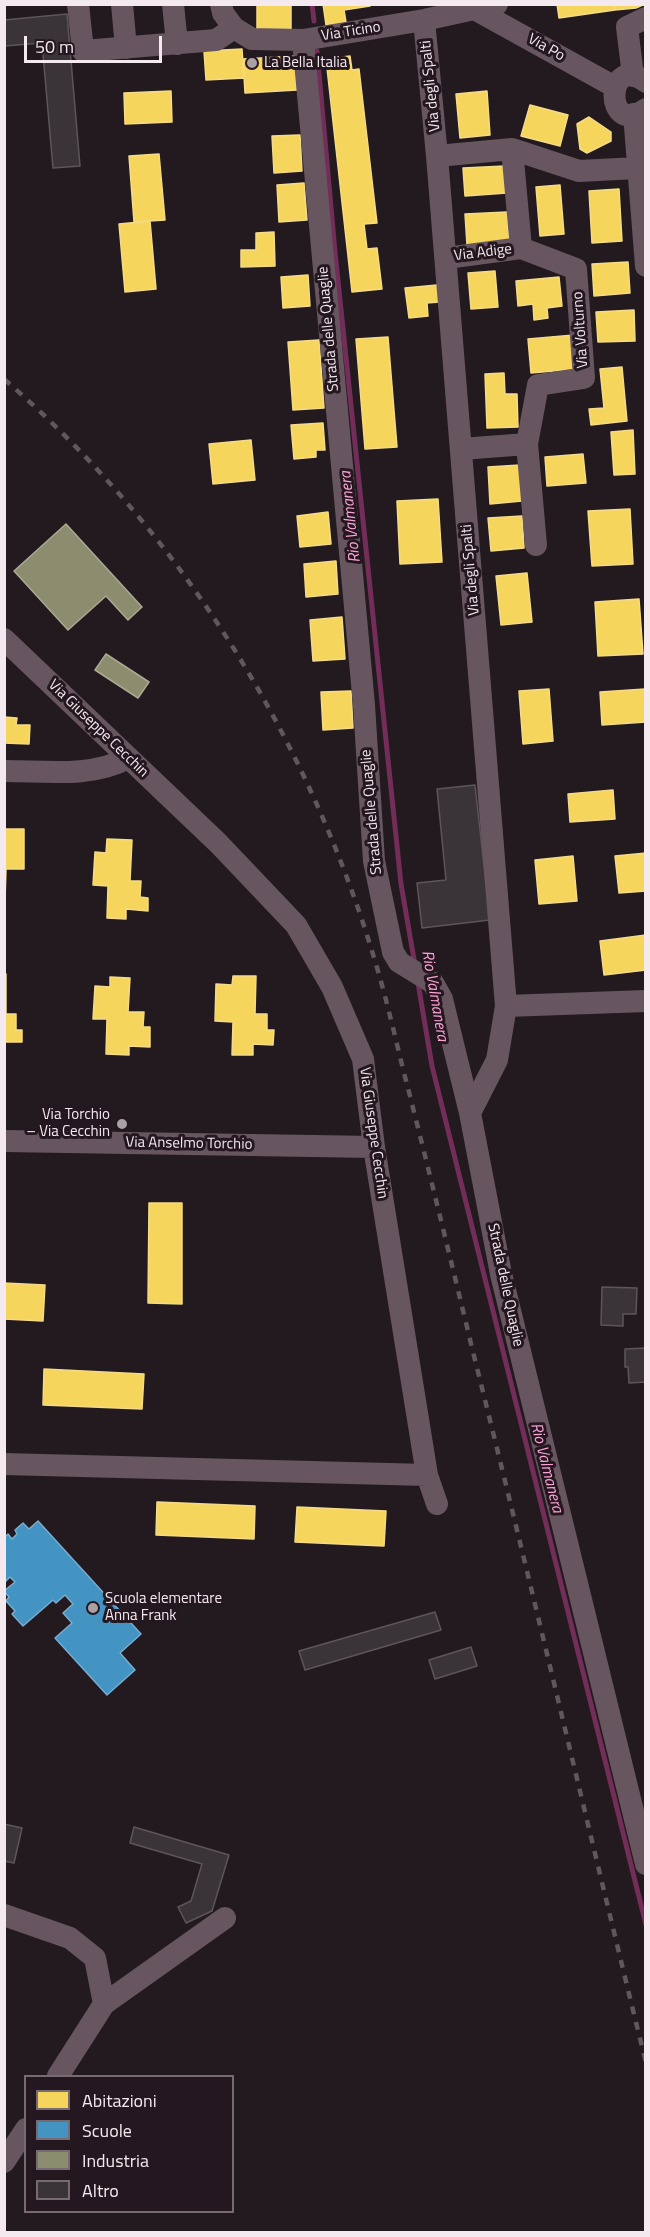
<!DOCTYPE html>
<meta charset="utf-8">
<style>
body{margin:0}
#map{position:relative;width:650px;height:2237px;overflow:hidden;background:#221a1e;font-family:"Titillium Web",sans-serif}
canvas{display:block}
.frame{position:absolute;inset:0;border:6px solid #f3e9ee;pointer-events:none}
.legend{position:absolute;left:24px;top:2075px;width:210px;height:138px;box-sizing:border-box;background:#25171f;border:2px solid #776b72;margin:0;padding:8px 10px;list-style:none;font-size:18px;color:#f3e9ee}
.legend li{display:flex;align-items:center;gap:12px;height:30px}
.legend b{width:30px;border:2px solid #776b72}
.scale{position:absolute;left:24px;top:36px;width:138px;height:27px;box-sizing:border-box;border:3px solid #f3e9ee;border-top:0;padding-left:8px;font-size:18px;line-height:21px;white-space:nowrap;color:#f3e9ee;-webkit-text-stroke:4px #25171f;paint-order:stroke}
</style>
<div id="map">
<canvas width="650" height="2237"></canvas>
<div class="frame"></div>
<ul class="legend">
<li><b style="height:16px;background:#f6d55c"></b>Abitazioni</li>
<li><b style="height:16px;background:#4393c3"></b>Scuole</li>
<li><b style="height:16px;background:#8c8c6e"></b>Industria</li>
<li><b style="height:16px;background:#3a3337"></b>Altro</li>
</ul>
<div class="scale">50 m</div>
</div>
<script>
const c = document.querySelector('canvas').getContext('2d');
c.lineJoin = 'round';
function fillPath(path, color) { c.fillStyle = color; c.fill(path, 'evenodd'); }
function stroke(path, color, width, dash) { c.strokeStyle = color; c.lineWidth = width; c.lineCap = dash ? 'butt' : 'round'; c.setLineDash(dash || []); c.stroke(path); }
function write(font, color, halo, rows, align = 'center') {
  c.font = font + ' "Titillium Web",sans-serif'; c.lineWidth = 6; c.setLineDash([]); c.textBaseline = 'middle'; c.strokeStyle = halo; c.fillStyle = color; for (const [text, x, y, turn = 0] of rows) {
    c.save(); c.translate(x, y); c.rotate((+turn || 0) * Math.PI / 180); c.textAlign = isNaN(turn) ? turn : align; if (halo) c.strokeText(text, 0, 0); c.fillText(text, 0, 0); c.restore();
  }
}
const homes = new Path2D(`
 M257,4H291V29H257Z
 M323,4H370V6L344,10L346,22L326,25Z
 M557,4H614L615,10L559,18Z
 M614,4H645L636,8L615,10Z
 M242,49L244,78L206,80L204,51Z
 M295,56L297,90L245,93L243,59Z
 M350,56L352,70L359,69L377,223L364,224L367,249L377,248L382,289L352,292L326,59Z
 M171,91L172,122L125,124L124,93Z
 M487,91L490,135L460,138L456,94Z
 M530,105L568,115L560,146L521,136Z
 M589,117L611,132V141L587,153L580,149L577,124Z
 M300,135L302,171L274,173L272,136Z
 M159,154L165,220L134,222L129,156Z
 M505,166L507,193L465,196L463,168Z
 M304,183L307,220L279,222L277,185Z
 M560,185L564,234L540,236L536,187Z
 M619,189L622,241L592,243L589,191Z
 M507,212L509,243L467,245L465,214Z
 M150,221L156,289L125,292L119,224Z
 M274,232L275,266L241,267V250H256V233Z
 M628,262L630,293L594,296L592,264Z
 M495,271L498,307L471,309L468,273Z
 M308,275L310,306L283,308L281,277Z
 M559,277L562,306L547,308L548,318L534,320L533,304L518,306L516,281Z
 M437,285L439,302L427,303L428,316L409,318L405,288Z
 M634,310L635,341L598,342L596,312Z
 M574,335L576,369L531,373L528,339Z
 M388,337L397,447L365,449L356,339Z
 M319,340L324,408L293,410L288,342Z
 M622,367L627,421L591,425L589,409L604,408L600,369Z
 M504,373L505,394H517L518,427L487,428L485,374Z
 M323,423L325,450H316V457L294,459L291,425Z
 M633,430L635,474L614,475L611,432Z
 M251,440L255,480L213,484L209,444Z
 M583,454L586,483L547,486L545,457Z
 M520,465L522,501L490,504L488,467Z
 M438,499L442,562L400,564L397,501Z
 M630,509L633,564L592,566L588,511Z
 M328,512L331,544L300,547L297,516Z
 M522,516L524,548L491,551L488,518Z
 M336,561L338,594L306,597L304,564Z
 M527,573L532,622L501,625L496,576Z
 M639,599L643,654L598,656L595,602Z
 M342,617L345,659L313,661L310,620Z
 M549,689L553,741L523,744L519,691Z
 M645,689L646,722L602,725L600,692Z
 M351,691L353,728L323,730L321,692Z
 M4,717L17,718L16,725H30L29,744L4,743Z
 M613,790L615,819L570,822L568,794Z
 M4,829H24V869H6L5,901Z
 M107,839L132,840L130,881H141L140,897L148,898V911L126,909V919L107,918L108,886L93,885L95,852L106,853Z
 M646,853V891L619,893L615,856Z
 M573,856L577,901L539,904L535,860Z
 M646,935V970L604,975L600,941Z
 M4,974H6V1014H16V1030H22V1042H4Z
 M233,976H256L255,1014H267V1030H274L273,1045L253,1044V1055H232L233,1022L215,1021L216,984L232,985Z
 M110,977L130,978L128,1012H144L143,1027H150V1047L129,1046V1055L106,1054L107,1019H93L95,986L110,987Z
 M149,1203H182V1304L148,1303Z
 M4,1283L45,1285L43,1321L4,1319Z
 M44,1369L144,1374L142,1409L43,1405Z
 M157,1502L255,1506L254,1539L156,1535Z
 M297,1507L386,1511L384,1546L295,1542Z`);
const schools = new Path2D(`
 M38,1521L141,1634L120,1653L135,1670L107,1695L55,1638L72,1623L63,1613L73,1604L65,1595L56,1603L53,1600L23,1626L12,1614L15,1611L6,1601L9,1597L4,1591L15,1582L10,1577L4,1583V1538L8,1534L12,1539L17,1534L15,1530L23,1523L29,1529Z`);
const industry = new Path2D(`
 M66,524L142,607L128,620L106,596L68,630L14,571Z
 M106,654L149,682L138,698L95,670Z`);
const stream = new Path2D(`
 M312,4L314,21
 M317,51L335,252L401,884L415,965
 M418,983L432,1066L646,1925`);
const building = new Path2D(`
 M67,14L80,166L53,168L42,43L4,46V20Z
 M475,785L490,920L422,928L417,883L446,880L437,789Z
 M602,1287L637,1288L636,1314H623V1326L601,1325Z
 M646,1348V1382L629,1383L628,1367H625V1349Z
 M435,1612L441,1630L305,1670L299,1651Z
 M471,1647L477,1666L435,1679L429,1660Z
 M4,1824L22,1828L14,1863L4,1861Z
 M134,1827L229,1855L212,1911L186,1923L178,1907L191,1901L202,1864L130,1843Z`);
const minor = new Path2D(`
 M78,4L83,51L216,40L234,28
 M122,4L126,48
 M173,4L177,44
 M221,4L223,13L234,28L252,39L303,40L424,20L497,4
 M476,10L615,87
 M424,20L437,156L506,1006L497,1060L470,1113
 M303,40L364,705L374,861L393,952L399,962L433,983L442,999L470,1113L501,1274L646,1864
 M633,76L627,27L646,18
 M646,82C605,51 603,139 646,109
 M634,114L646,266
 M512,149L521,248L576,269L584,378L538,385L527,444L536,545
 M437,156L512,149L579,171L637,168
 M446,258L521,248
 M461,449L527,444
 M4,639L218,843L296,925L332,987L363,1059L374,1147L427,1475L437,1504
 M4,771C46,771 91,778 128,758
 M506,1006L646,1001
 M4,1141L374,1147
 M4,1464L427,1475
 M4,1915L70,1938L95,1958L104,2004L58,2076
 M104,2004L225,1918
 M4,2162L26,2129`);
const rail = new Path2D(`
 M4,379C183,534 312,744 378,971C390,1012 399,1055 410,1096C432,1183 453,1269 474,1356C533,1591 588,1828 646,2063`);
const markers = [
 [252,63,6,"#aaa1a5"],
 [122,1124,6,"#aaa1a5"],
 [93,1608,6,"#aaa1a5"]
];
const streetNames = [
 ["Via Ticino",351,32,-9],
 ["Via Po",546,48,29],
 ["Via degli Spalti",431,86,-96],
 ["Via Adige",483,253,-7],
 ["Strada delle Quaglie",329,329,-95],
 ["Via Volturno",581,330,-94],
 ["Via degli Spalti",471,570,-95],
 ["Via Giuseppe Cecchin",98,729,44],
 ["Strada delle Quaglie",372,812,-95],
 ["Via Giuseppe Cecchin",373,1133,82],
 ["Via Anselmo Torchio",189,1144,1],
 ["Strada delle Quaglie",505,1285,78]
];
const poiNames = [
 ["La Bella Italia",264,63],
 ["Via Torchio",110,1115,"right"],
 ["– Via Cecchin",110,1132,"right"],
 ["Scuola elementare",105,1599],
 ["Anna Frank",105,1616]
];
const waterNames = [
 ["Rio Valmanera",351,517,-96],
 ["Rio Valmanera",434,996,80],
 ["Rio Valmanera",546,1468,76]
];
fillPath(homes, '#f6d55c');
stroke(homes, '#f5db88', 1.5);
fillPath(schools, '#4393c3');
stroke(schools, '#78add0', 1.5);
fillPath(industry, '#8c8c6e');
stroke(industry, '#aba894', 1.5);
stroke(stream, '#732d59', 5);
fillPath(building, '#3a3337');
stroke(building, '#5d5559', 1.5);
stroke(minor, '#67565f', 22);
stroke(rail, '#60565b', 4.5, [8, 8]);
for (const [x, y, r, color] of markers) { const dot = new Path2D(); dot.arc(x, y, r, 0, 2 * Math.PI); c.fillStyle = color; c.fill(dot); stroke(dot, '#25171f', 2); }
write('15px', '#f3e9ee', '#25171f', streetNames);
write('15px', '#f3e9ee', '#25171f', poiNames, 'left');
write('italic 16px', '#fca4d7', '#25171f', waterNames);
</script>
